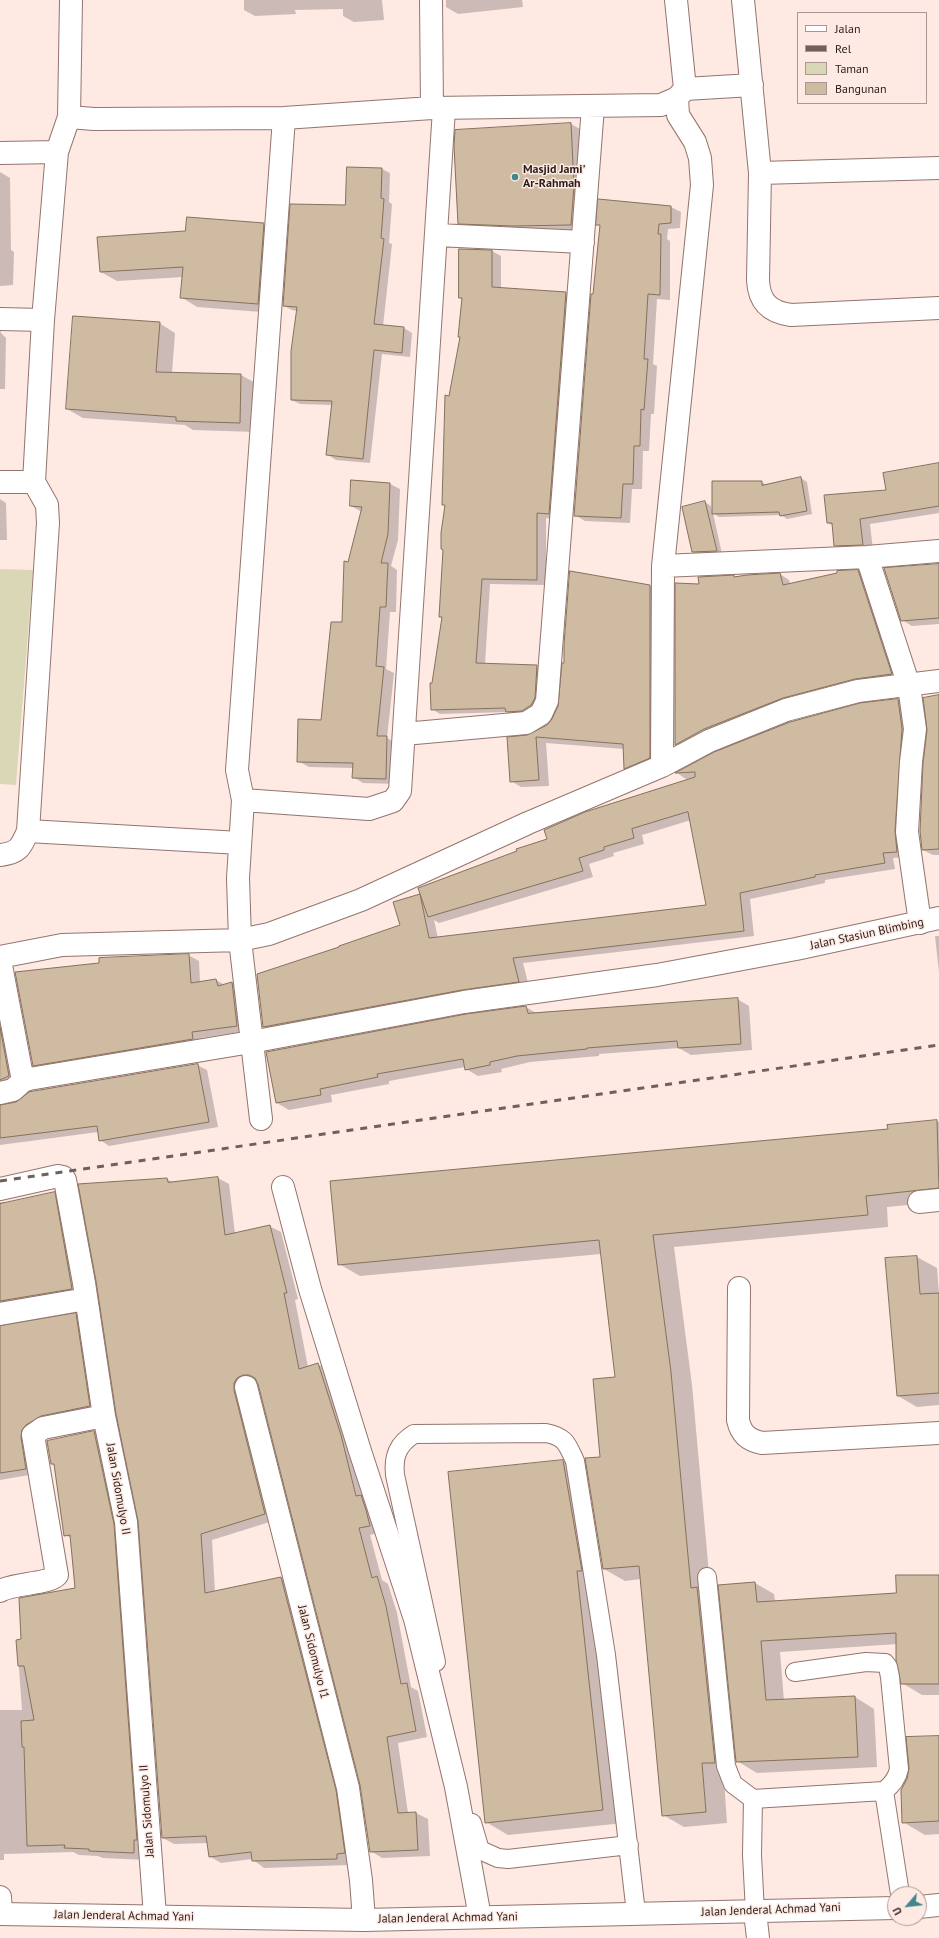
<!DOCTYPE html>
<style>
body{margin:0}
#map{position:relative;width:939px;height:1938px;overflow:hidden;background:#fee9e3;font-family:"PT Sans",sans-serif}
canvas{display:block}
.legend{position:absolute;left:797px;top:12px;width:130px;height:92px;box-sizing:border-box;background:#fee9e3;border:1px solid #a89792;margin:0;padding:5px 7px;list-style:none;font-size:12px;color:#281c19}
.legend li{display:flex;align-items:center;gap:8px;height:20px}
.legend b{width:20px;border:1px solid #a89792}
.north{position:absolute;left:887px;top:1886px;width:40px;height:40px;box-sizing:border-box;background:#fee9e3;border:1px solid #a89792;border-radius:50%;rotate:242deg;font-size:11px;font-weight:700;line-height:16px;text-align:center;color:#281c19}
.north::after{content:'';display:block;margin:auto;width:14px;height:18px;background:#3f868d;clip-path:polygon(50% 0,100% 100%,50% 72%,0 100%)}
</style>
<div id="map">
<canvas width="939" height="1938"></canvas>
<ul class="legend">
<li><b style="height:5px;background:#fff"></b>Jalan</li>
<li><b style="height:5px;background:#6f605c"></b>Rel</li>
<li><b style="height:11px;background:#d9d7b6"></b>Taman</li>
<li><b style="height:11px;background:#cfbaa2"></b>Bangunan</li>
</ul>
<div class="north">U</div>
</div>
<script>
const c = document.querySelector('canvas').getContext('2d');
c.lineJoin = 'round';
function fillPath(path, color) { c.fillStyle = color; c.fill(path, 'evenodd'); }
function stroke(path, color, width, dash) { c.strokeStyle = color; c.lineWidth = width; c.lineCap = dash ? 'butt' : 'round'; c.setLineDash(dash || []); c.stroke(path); }
function write(font, color, halo, rows, align = 'center') {
  c.font = font + ' "PT Sans",sans-serif'; c.lineWidth = 3; c.setLineDash([]); c.textBaseline = 'middle'; c.strokeStyle = halo; c.fillStyle = color; for (const [text, x, y, turn = 0] of rows) {
    c.save(); c.translate(x, y); c.rotate((+turn || 0) * Math.PI / 180); c.textAlign = isNaN(turn) ? turn : align; if (halo) c.strokeText(text, 0, 0); c.fillText(text, 0, 0); c.restore();
  }
}
const green = new Path2D(`
 M0,569L33,570L16,785L0,784Z`);
const shadow = new Path2D(`
 M244,0H382L384,20L354,22L343,16V9L295,10L296,14L255,16L244,10Z
 M446,0H522L523,7L458,14L446,7Z
 M571,124L593,136V237L482,236L459,223L456,131Z
 M382,169L390,173L389,202L392,204L389,243L392,244L383,326L404,328L412,333L410,357L382,354L370,463L336,460L328,455L333,405L300,404L292,400L297,311L292,310L284,306L346,206Z
 M0,172L10,178L11,250L14,252L13,285L0,286Z
 M671,207L681,212L680,228L668,229L667,239L670,241V300L657,299L653,364L657,366L654,414H651L649,451H643L642,489H632L630,523L585,521L575,515L601,226L597,224Z
 M264,224L280,233L274,313L197,307L181,297L183,277L117,281L101,272L186,232Z
 M492,251L501,256V288L566,293L575,298L558,519L546,518V585L490,584L485,664L537,666L546,672L543,703L515,717L508,712L440,714L432,709L433,684L443,617L446,506L443,504L450,397L461,338L462,299L460,298Z
 M159,323L175,333L172,373L241,375L257,384L256,432L193,430L185,425L83,418L67,409Z
 M0,329L1,333L6,338L5,389H0Z
 M939,463V513L870,524L873,550L846,551L835,545L834,526L828,523Z
 M801,478L807,482L812,514L787,519L781,515L719,517L713,513L722,554L698,555L693,552L705,502L711,506L712,512L761,482L767,485Z
 M352,481L390,484L400,489L398,540L391,566L397,570L396,612H390L386,669L394,673L387,738L396,743V784L363,783L353,777L354,768L309,767L298,761L321,721L343,624L349,563L362,512L351,506Z
 M0,499L6,503L7,540H0Z
 M939,565V624L912,626L902,620Z
 M858,571L867,576L901,679L685,750L676,745L700,585L734,576L737,578L780,574L789,580L790,584Z
 M571,572L650,586L660,592V763L635,774L625,768L624,749L546,743L549,786L521,787L511,781L528,736L548,726L553,720L559,706L565,664Z
 M898,700L908,706L907,857L893,858L895,869L825,880V883L750,899L754,936L523,963L529,987L274,1032L264,1026L341,948L401,926L394,903L421,895L692,778L686,779L677,773L715,753ZM691,820L708,906L438,938L434,920L439,923L593,877L589,864L614,856L613,853L644,844L642,835Z
 M939,786V855H933L923,850Z
 M935,936H939V972Z
 M188,955L199,961L200,982L216,980L225,985L232,983L242,988L247,1031L201,1038L203,1044L44,1071L34,1065Z
 M0,984L19,1082L0,1091Z
 M737,999L749,1006L752,1050L691,1055L679,1048L599,1054V1056L530,1062L501,1069L502,1072L478,1076L466,1069L465,1067L389,1081V1084L331,1095L332,1102L289,1110L277,1103L526,1007L536,1013Z
 M197,1065L207,1070L218,1127L109,1146L100,1140L98,1132L0,1145V1106Z
 M937,1121L939,1122V1202L887,1207L888,1227L674,1247L692,1385L711,1596L727,1823L684,1827L663,1815L641,1579L625,1581L604,1569L601,1458L616,1378L601,1254L360,1276L339,1264L889,1129L888,1125Z
 M218,1178L229,1184L235,1234L269,1226L281,1232L298,1299L295,1300L308,1367L317,1364L329,1370L381,1532L370,1535L382,1580L388,1584L397,1613L411,1687L418,1691L427,1737L398,1743L408,1813H416L428,1819L430,1856L382,1858L371,1851L361,1785L258,1381H254L276,1520L212,1540L215,1592L281,1578L293,1585L347,1798L349,1865L264,1868L252,1859L221,1863L209,1856L208,1843L174,1844L163,1838L167,1179L173,1183Z
 M54,1193L64,1198L81,1294L0,1311V1202L8,1203Z
 M917,1257L937,1268L939,1294V1405L917,1407L898,1396L886,1259Z
 M76,1314L85,1320L99,1411L50,1421L35,1474L0,1480V1327Z
 M94,1432L107,1439L147,1860L103,1858L98,1856L79,1855L73,1852L4,1854V1860H0V1710H22L17,1641L22,1640L76,1589L71,1538L65,1535L55,1466L52,1464Z
 M563,1461L585,1474L604,1583L599,1584L624,1823L508,1835L486,1822Z
 M939,1576V1695H922L902,1683L897,1644L780,1652L784,1701L855,1697L874,1709L877,1767L757,1773L737,1761L755,1583L774,1594L775,1602L897,1594Z
 M939,1737V1834L925,1835L903,1822L908,1780L910,1768Z`);
const building = new Path2D(`
 M571,123L574,185L571,225L513,226L458,224L454,146L455,130Z
 M347,167L382,168L381,198L384,199L381,238L384,239L374,324L404,327L402,353L374,350L363,459L326,455L332,401L291,400V351L297,307L283,306L290,204L345,205Z
 M598,199L671,206V223L659,224L658,234H661L660,295L648,294L644,359H648L644,410L641,409L640,446H634L633,484H623L621,518L574,516L591,294H593L600,225H596Z
 M187,217L264,223L258,304L180,298L183,267L100,272L97,237L185,231Z
 M459,249L492,250V287L566,292L549,514L537,513V580L482,579L476,663L537,665L535,698L531,705L522,711L506,712L505,708L431,710L430,683H432L442,617H439L443,550L441,549V533L445,505H442L445,395L449,396L460,337H458L462,298H459Z
 M73,316L160,322L156,372L241,374L240,423L176,421V417L66,409Z
 M939,463V506L860,519L863,545L834,546L832,523H827L824,495L886,490L883,473Z
 M801,477L807,511L780,516L779,512L712,514V481H762V485Z
 M351,480L390,483L388,534L381,563H388L386,607H380L376,666L384,667L377,736H387L386,779L352,778L353,763L297,762L298,719L321,720L331,622H342L344,561L348,562L362,507L350,506Z
 M705,501L717,551L692,552L682,507Z
 M939,564V618L901,621L884,568Z
 M858,570L892,674L855,679L783,698L704,729L675,745V583L699,584L698,577L734,575V577L747,575L780,573L783,585L837,573V571Z
 M570,571L650,585V758L624,769L623,744L536,737L539,780L510,782L507,737L527,735L547,725L552,719L558,706L562,663H564V645Z
 M939,695V849L922,850L920,831L923,763L927,730L923,698Z
 M898,699L902,729L895,831L897,852L883,853L885,863L815,875V877L740,893L744,931L513,958L519,982L462,990L263,1027L257,974L339,947V946L400,925L393,902L420,894L418,888L517,851L516,849L547,839L544,830L585,812L695,777V772L675,773L714,752L790,722L860,703ZM688,812L706,905L429,938L420,894L428,917L583,871L579,858L604,850V847L634,838L632,829Z
 M189,954L191,983L216,979L218,986L232,982L237,1026L192,1032L193,1039L33,1066L15,972L99,963V958Z
 M738,998L741,1044L678,1048L677,1041L587,1048V1049L517,1056L490,1062V1065L465,1070L463,1059L377,1074L378,1077L320,1089L321,1095L276,1103L266,1052L466,1014L526,1006L528,1013Z
 M0,1027L9,1076L0,1080Z
 M198,1064L209,1122L99,1141L97,1126L0,1138V1105L16,1102L29,1092Z
 M937,1120L939,1188L866,1196L868,1215L653,1235L671,1372L691,1588L697,1587L715,1763H702L706,1812L662,1816L639,1566L603,1569L585,1458L600,1457L593,1379L615,1377L599,1240L338,1265L330,1181L888,1129L887,1125Z
 M218,1177L225,1235L270,1225L287,1293H284L299,1369L318,1363L341,1435L356,1496L361,1495L366,1510L370,1526L359,1528L372,1578L377,1576L386,1606L401,1684L407,1683L416,1731L387,1737L398,1813L416,1812L418,1850L370,1852L360,1785L258,1384L255,1378L249,1375H243L237,1378L234,1383V1390L265,1514L201,1534L205,1593L281,1577L336,1790L345,1853L337,1854V1859L252,1861L251,1852L209,1857L206,1836L162,1838L138,1521L116,1414L96,1281L78,1184L167,1178L168,1182Z
 M55,1192L72,1289L0,1301V1204Z
 M917,1256L920,1294L939,1293V1393L897,1396L885,1258Z
 M76,1313L90,1406L41,1416L26,1425L22,1430L21,1437L26,1469L0,1473V1326Z
 M94,1431L114,1524L137,1840H134V1853L89,1851V1849L64,1848L65,1845L27,1846L24,1747H22L21,1721L34,1720L24,1666H18L16,1640L21,1639L19,1598L75,1588L70,1535L64,1536L54,1464H51L47,1441Z
 M563,1460L582,1571H577L603,1810L485,1823L448,1472Z
 M896,1575H939V1684H901L896,1660V1633L761,1641L766,1700L855,1696L858,1757L736,1762L718,1585L755,1582L757,1602L896,1593Z
 M939,1736V1821L902,1823L901,1790L907,1779L909,1768L906,1737Z`);
const lane = new Path2D(`
 M707,1577L726,1766L733,1784L753,1799L884,1791C892,1785 897,1779 899,1769L890,1677L888,1667L885,1663L866,1662L795,1672
 M436,1662L395,1475C393,1456 398,1444 414,1434L546,1433C566,1437 567,1444 575,1461L606,1655L636,1913
 M884,1791L900,1894
 M753,1799L752,1855L755,1912
 M472,1823L480,1850L498,1858L508,1859L629,1845`);
const street = new Path2D(`
 M431,0L432,108
 M743,0L760,173L758,280C759,302 769,312 791,315L939,308
 M685,89L752,85
 M69,117L94,119L284,118L432,108L661,105L677,98L685,89L676,0
 M0,153L57,152
 M760,173L939,168
 M437,235L583,242
 M0,319L43,320
 M0,482H34
 M867,557L909,686L915,729L911,762L907,832L920,923
 M663,566L867,557L939,551
 M404,734L526,723L541,714L547,701L593,107
 M662,766L663,566L702,185L700,158L695,142L678,115L677,98
 M243,800L369,809L393,801L400,791L444,109
 M28,831L240,843
 M0,855C19,853 21,847 28,831L48,523L47,505L34,482L43,320L57,152L69,117L71,0
 M0,957L62,945L240,940L269,934L361,900L528,823L662,766L709,741L786,710L858,691L939,681
 M0,960L23,1081
 M0,1093L13,1090L23,1081L29,1079L251,1042L464,1002L657,975L796,949L939,918
 M261,1119L240,940L238,878L243,800L237,770L284,118
 M283,1187L310,1289L360,1451L415,1619L456,1787L480,1917
 M0,1189L58,1176L63,1177L65,1180L84,1283L104,1416L126,1522L155,1916
 M919,1202L939,1200
 M739,1288L738,1420C741,1434 748,1440 762,1443L939,1433
 M0,1314L86,1299
 M246,1387L348,1788L361,1880L364,1920
 M0,1591C13,1583 50,1584 57,1575L33,1435L43,1428L104,1416
 M0,1897L1,1914`);
const primary = new Path2D(`
 M919,1907L939,1905
 M755,1912L758,1938
 M0,1914L364,1920L895,1908`);
const rail = new Path2D(`
 M0,1181L939,1045`);
const markers = [
 [515,177,4,"#3f868d"]
];
const poiNames = [
 ["Masjid Jami'",523,170],
 ["Ar-Rahmah",523,184]
];
const streetNames = [
 ["Jalan Stasiun Blimbing",867,934,-12],
 ["Jalan Sidomulyo II",118,1489,80],
 ["Jalan Sidomulyo I1",313,1652,76],
 ["Jalan Sidomulyo II",147,1811,-94],
 ["Jalan Jenderal Achmad Yani",771,1910,-2],
 ["Jalan Jenderal Achmad Yani",124,1916,1],
 ["Jalan Jenderal Achmad Yani",448,1918,-1]
];
fillPath(green, '#d9d7b6');
fillPath(shadow, '#0003');
fillPath(building, '#cfbaa2');
stroke(building, '#85715b', 1);
stroke(lane, '#93756c', 20);
stroke(street, '#93756c', 24);
stroke(primary, '#93756c', 24);
stroke(lane, '#fff', 18);
stroke(street, '#fff', 22);
stroke(primary, '#fff', 22);
stroke(rail, '#6f605c', 3, [7, 7]);
for (const [x, y, r, color] of markers) { const dot = new Path2D(); dot.arc(x, y, r, 0, 2 * Math.PI); c.fillStyle = color; c.fill(dot); stroke(dot, '#fee9e3', 1.5); }
write('bold 12px', '#281c19', '#fee9e3', poiNames, 'left');
write('12px', '#281c19', '#fee9e3', streetNames);
</script>
